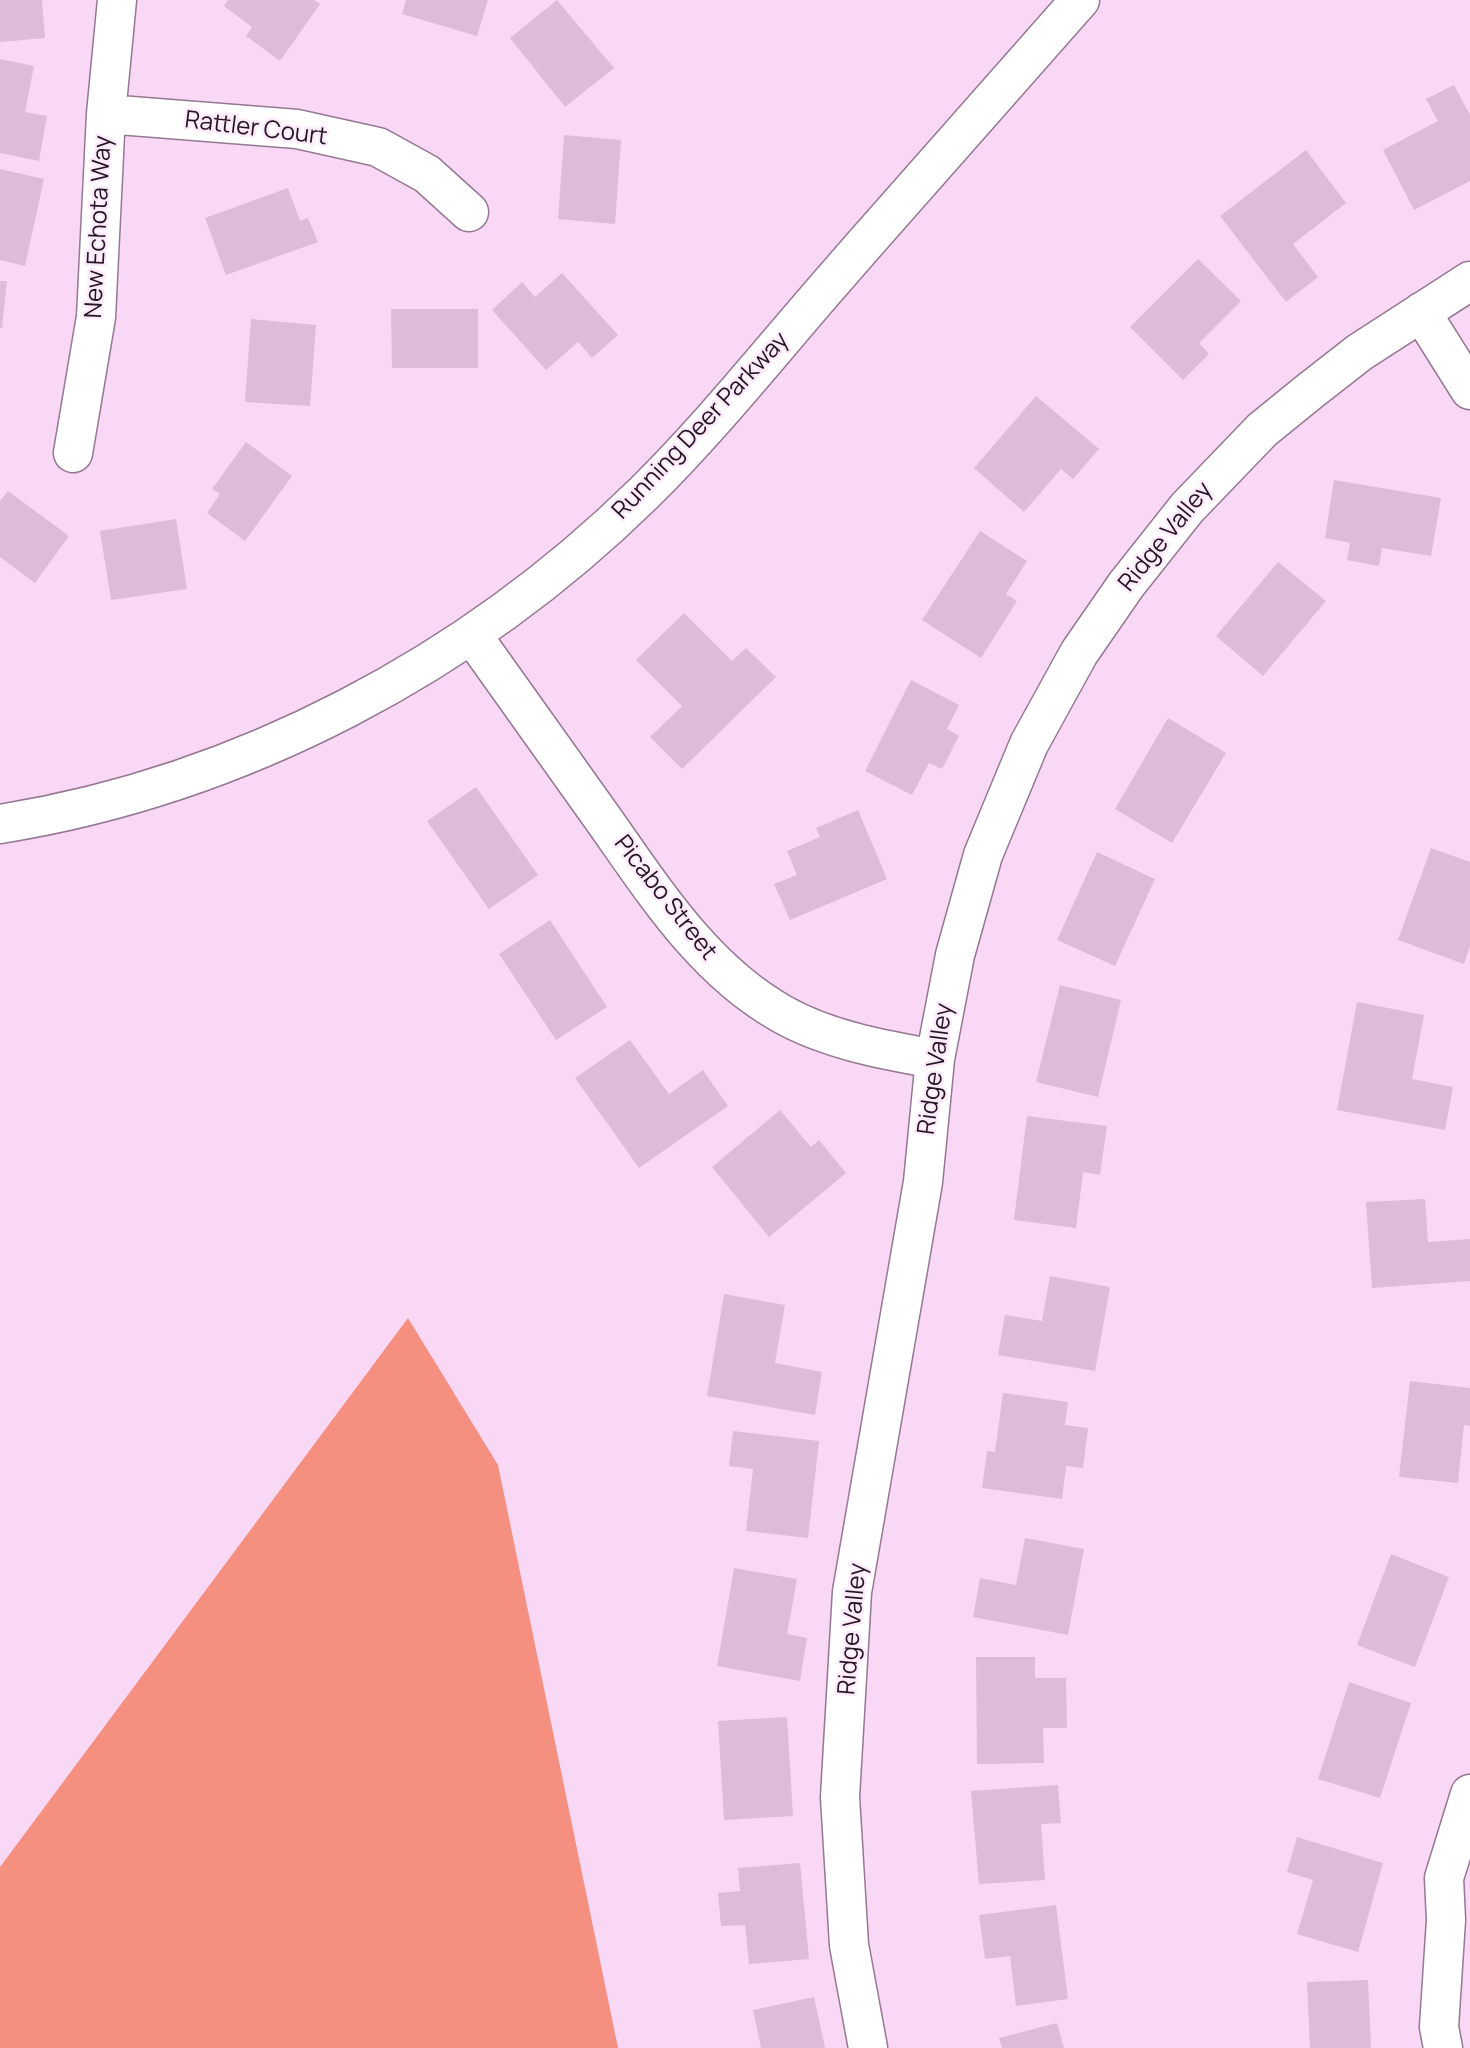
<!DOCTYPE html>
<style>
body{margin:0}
canvas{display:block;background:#f9d8f6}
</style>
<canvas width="1470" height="2048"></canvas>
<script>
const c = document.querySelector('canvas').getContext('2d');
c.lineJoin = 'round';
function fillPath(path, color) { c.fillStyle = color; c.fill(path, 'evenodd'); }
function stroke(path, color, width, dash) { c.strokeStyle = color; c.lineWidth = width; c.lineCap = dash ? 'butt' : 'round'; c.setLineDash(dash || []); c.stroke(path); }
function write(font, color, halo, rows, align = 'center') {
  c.font = font + ' Manrope,sans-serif'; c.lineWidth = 5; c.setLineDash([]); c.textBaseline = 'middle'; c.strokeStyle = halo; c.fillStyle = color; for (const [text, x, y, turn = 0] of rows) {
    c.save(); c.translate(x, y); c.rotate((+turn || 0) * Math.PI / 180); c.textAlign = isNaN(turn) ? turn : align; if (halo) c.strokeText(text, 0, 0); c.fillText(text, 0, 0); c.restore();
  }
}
const forest = new Path2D(`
 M408,1318L498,1465L618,2048H0V1867Z`);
const building = new Path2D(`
 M0,0H42L45,38L0,42Z
 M228,0H314L320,4L280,61L246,36L252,27L224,6Z
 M406,0H488L477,36L402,14Z
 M557,0L614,68L565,107L510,38Z
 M0,59L34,66L25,112L47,116L39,161L0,153Z
 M1454,85L1470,115V181L1414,210L1383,150L1438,121L1426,99Z
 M564,135L621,140L615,224L558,219Z
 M1306,150L1346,203L1293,244L1318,277L1286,302L1220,216Z
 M0,169L44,179L25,266L0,260Z
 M288,188L300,221L308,218L318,242L226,275L205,218Z
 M1198,259L1241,301L1199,343L1209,354L1183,380L1130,327Z
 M562,273L618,335L592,358L578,342L546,370L492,310L522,282L535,297Z
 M0,281H7L2,328H0Z
 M391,309H478V368H392Z
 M251,319L316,325L310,406L245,402Z
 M1036,396L1099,449L1073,479L1061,469L1024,512L974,468Z
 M246,442L292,476L245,541L207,513L220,494L212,489Z
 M1334,480L1441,498L1431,556L1382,548L1379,566L1347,560L1350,543L1325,538Z
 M8,491L69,536L35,583L0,557V501Z
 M176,519L187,589L111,600L100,531Z
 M980,531L1027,561L1006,594L1017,601L981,658L922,620Z
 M1278,562L1326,601L1263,676L1216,636Z
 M684,613L732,661L746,648L776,677L682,769L650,737L682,706L636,660Z
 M911,680L959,705L947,729L959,736L942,769L929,763L912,795L865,771Z
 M1168,718L1226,753L1172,843L1115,809Z
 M476,787L538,875L489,909L427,821Z
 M858,810L887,879L790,920L774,884L797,875L787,851L820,837L816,828Z
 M1431,848L1470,862V946L1464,964L1398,940Z
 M1097,852L1155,879L1115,966L1057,940Z
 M550,920L607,1007L556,1040L499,954Z
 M1060,985L1121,1000L1098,1097L1036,1082Z
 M1357,1002L1424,1015L1412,1079L1453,1087L1445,1130L1337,1110Z
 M630,1040L669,1094L703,1070L728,1106L639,1168L575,1078Z
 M780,1110L811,1147L819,1140L846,1173L769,1237L712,1167Z
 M1027,1116L1107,1126L1100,1175L1083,1172L1076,1228L1014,1220Z
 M1425,1199L1428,1242L1470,1239V1281L1372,1288L1366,1202Z
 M1050,1276L1110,1287L1095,1371L998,1355L1005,1315L1042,1321Z
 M724,1294L785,1305L775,1363L822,1372L815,1415L707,1396Z
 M1410,1381L1470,1388V1426L1464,1425L1458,1483L1399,1477Z
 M1003,1393L1068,1402L1065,1425L1088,1428L1083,1468L1066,1466L1062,1499L982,1488L987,1451L995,1452Z
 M733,1431L819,1441L808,1538L746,1531L753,1469L729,1466Z
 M1025,1538L1084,1549L1068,1635L973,1617L980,1578L1016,1585Z
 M1391,1554L1449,1577L1415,1667L1357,1645Z
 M734,1568L797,1579L787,1634L807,1638L800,1681L717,1666Z
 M976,1657H1035V1678H1066L1067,1728H1043L1044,1763L977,1764Z
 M1349,1682L1411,1703L1380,1798L1318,1779Z
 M787,1717L793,1816L724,1820L718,1721Z
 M1058,1785L1061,1823L1041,1824L1045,1880L979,1884L971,1791Z
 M1297,1837L1383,1863L1358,1952L1297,1934L1313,1880L1287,1872Z
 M800,1863L809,1959L749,1964L745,1925L721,1926L718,1893L740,1891L738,1868Z
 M1056,1905L1068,1999L1016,2006L1010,1956L985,1959L979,1915Z
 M1368,1980L1371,2048H1310L1307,1982Z
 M814,1997L825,2048H761L753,2010Z
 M1057,2023L1064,2048H1002L999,2038Z`);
const minor = new Path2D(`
 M106,114L297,129L378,147L427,174L469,212
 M1421,312L1470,390
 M73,453L96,317L106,114L117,0
 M472,635C515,695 558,756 601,816C653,889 702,969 782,1014C828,1040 884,1050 935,1059
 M0,824C242,785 470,664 644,493C712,426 772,350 835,278C916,185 998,93 1080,0
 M868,2048L849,1945L840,1797L852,1592L923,1182L935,1059L955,955L983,855L1029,744L1079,653L1126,585L1187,508L1262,430L1310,391L1360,352L1470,281
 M1443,2048L1439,2027L1446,1920L1444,1878L1470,1794`);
const streetNames = [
 ["Rattler Court",256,129,7],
 ["New Echota Way",99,227,-87],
 ["Running Deer Parkway",701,426,-47],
 ["Ridge Valley",1166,537,-51],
 ["Picabo Street",665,898,52],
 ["Ridge Valley",936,1069,-82],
 ["Ridge Valley",853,1629,-85]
];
fillPath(forest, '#f58f7f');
fillPath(building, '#dcbcd9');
stroke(minor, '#957892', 41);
stroke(minor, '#fff', 38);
write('24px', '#231722', '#feeafc', streetNames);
</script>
